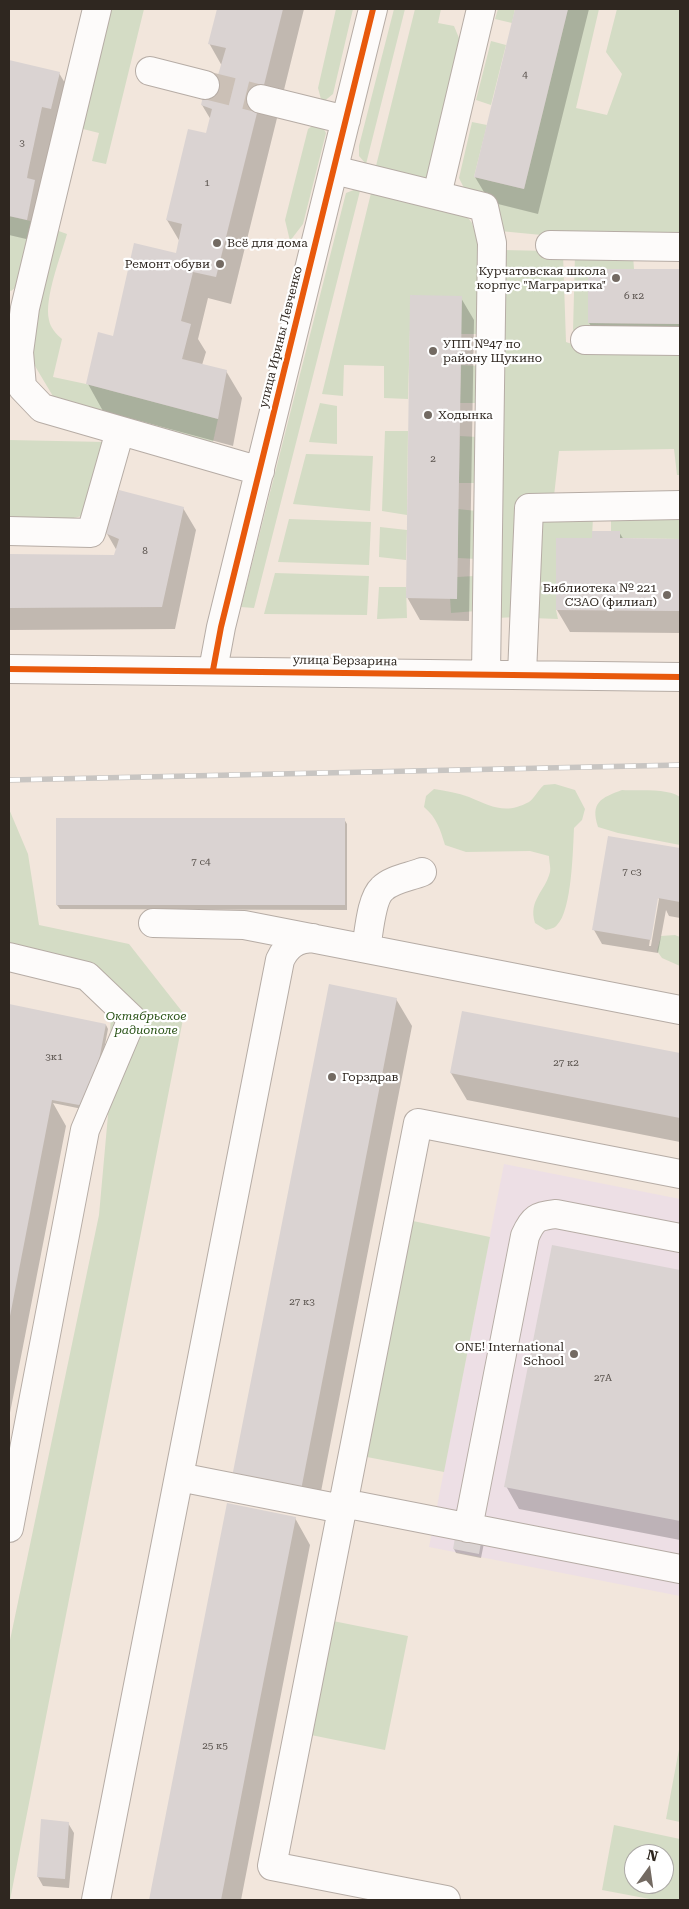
<!DOCTYPE html>
<meta charset="utf-8">
<style>
body{margin:0}
#map{position:relative;width:689px;height:1909px;overflow:hidden;background:#f2e6dc;font-family:"Roboto Serif",serif}
canvas{display:block}
.frame{position:absolute;inset:0;border:10px solid #2f2720;pointer-events:none}
.north{position:absolute;left:624px;top:1844px;width:50px;height:50px;box-sizing:border-box;background:#fff;border:1px solid #aca9a6;border-radius:50%;rotate:14deg;font-size:14px;font-weight:700;line-height:20px;text-align:center;color:#2f2720}
.north::after{content:'';display:block;margin:auto;width:18px;height:22px;background:#736a62;clip-path:polygon(50% 0,100% 100%,50% 72%,0 100%)}
</style>
<div id="map">
<canvas width="689" height="1909"></canvas>
<div class="frame"></div>
<div class="north">N</div>
</div>
<script>
const c = document.querySelector('canvas').getContext('2d');
c.lineJoin = 'round';
function fillPath(path, color) { c.fillStyle = color; c.fill(path, 'evenodd'); }
function stroke(path, color, width, dash) { c.strokeStyle = color; c.lineWidth = width; c.lineCap = dash ? 'butt' : 'round'; c.setLineDash(dash || []); c.stroke(path); }
function write(font, color, halo, rows, align = 'center') {
  c.font = font + ' "Roboto Serif",serif'; c.lineWidth = 4.5; c.setLineDash([]); c.textBaseline = 'middle'; c.strokeStyle = halo; c.fillStyle = color; for (const [text, x, y, turn = 0] of rows) {
    c.save(); c.translate(x, y); c.rotate((+turn || 0) * Math.PI / 180); c.textAlign = isNaN(turn) ? turn : align; if (halo) c.strokeText(text, 0, 0); c.fillText(text, 0, 0); c.restore();
  }
}
const education = new Path2D(`
 M504,1164L680,1199V1596L429,1547Z`);
const green = new Path2D(`
 M107,9H144L106,164L92,161L99,133L79,128Z
 M336,9H353L333,94L322,103L318,88Z
 M394,9H405L366,164L359,156V146Z
 M415,9H441L438,23L454,26L464,50L431,185L375,170Z
 M498,9H515L512,23L495,19Z
 M568,9H599L576,108L607,115L622,74L606,52L617,9H680V240L552,236L500,231L496,199L466,192L459,178L472,122L487,125L474,177L524,189Z
 M491,41L506,45L491,105L476,100Z
 M319,121L326,133L303,224L290,241L285,220L308,129Z
 M361,187L254,608L241,607L346,193Z
 M372,189L462,210L472,223L483,258L481,334H461L411,295L408,399L384,398V366L344,365L343,396L322,394Z
 M9,216L39,223L24,281L11,291L9,290Z
 M53,229L67,234C61,256 44,298 49,320C50,327 56,334 62,339L53,377L86,384L218,419L213,442L57,403L32,361L31,320Z
 M502,250L550,251L563,254L566,342L584,348L680,349V475H677L674,449L559,451L554,496L519,498L517,617L496,618Z
 M575,254L633,255L634,269H588V323L680,324V333L573,332Z
 M461,365L479,366L482,403H460Z
 M320,403L337,406V444L309,442Z
 M385,431H408L407,515L382,511Z
 M460,436L478,437L479,483H459Z
 M9,440L106,442L82,516L65,520L9,518Z
 M306,454L373,456L370,511L293,504Z
 M458,509L477,511V559L458,558Z
 M611,516L680,517V539L620,538V531H611Z
 M593,517L592,538H556V610L558,619L532,618L534,526L548,518Z
 M289,519L371,522L369,565L278,562Z
 M380,527L407,530L406,560L379,557Z
 M275,573L369,576L367,615L264,614Z
 M474,576L477,611L451,613L450,598H457V577Z
 M379,587H406L407,618L377,619Z
 M555,784L575,790L585,809L582,820L574,828C573,848 572,911 557,925C555,928 550,929 546,930L535,923C528,900 545,892 550,872C551,868 549,861 549,856L530,851L466,852L445,845C440,829 437,818 424,807L426,796L434,789C446,791 458,793 469,797C491,806 505,815 529,802C533,800 539,789 544,785Z
 M622,790C638,791 668,788 680,797V845L618,833L598,827C590,802 601,798 622,790Z
 M9,809L28,854L39,925L129,944L184,1014L10,1900L9,1645L99,1215L108,1115L111,1005L9,956Z
 M675,935L680,937V966L662,958L657,951L661,936Z
 M413,1221L490,1237L444,1472L367,1457Z
 M333,1621L408,1636L385,1750L311,1735Z
 M680,1744V1822L666,1819Z
 M614,1825L680,1839V1900H655L602,1890ZM634,1854H664V1884H634Z`);
const shadow = new Path2D(`
 M218,9H304L231,304L208,298L198,339L206,352L202,365L226,371L242,398L233,446L103,411L88,384L114,338L177,254L180,242L167,220L207,134L211,120L202,105L219,77L222,66L209,43Z
 M517,9H589L538,214L490,202L475,177Z
 M9,61L59,73L72,95L39,242L9,235Z
 M589,270H680V333L595,332L589,323Z
 M461,298L474,320L469,621L420,620L407,597Z
 M183,508L196,530L175,629L9,630V556L115,557L117,551L106,532Z
 M619,532L624,540H680V633L570,632L557,610L593,539Z
 M344,819L347,824V910L60,909L57,905Z
 M609,837L680,849V918L669,916L666,910L658,953L602,944L594,930ZM657,896L659,899L651,946H649Z
 M396,999L412,1026L316,1517L249,1503Z
 M9,1006L106,1025L108,1029L92,1111L53,1103L66,1126L9,1418Z
 M463,1012L680,1055V1142L467,1100L451,1073Z
 M553,1246L680,1271V1540L519,1509L506,1486Z
 M228,1504L295,1518L310,1545L241,1900H151Z
 M484,1543L481,1558L456,1553L454,1549Z
 M68,1823L74,1833L69,1888L43,1886L38,1877Z`);
const building = new Path2D(`
 M217,9H283L216,277L193,272L181,321L191,324L182,359L227,370L218,419L86,384L98,332L113,336L134,243L176,253L182,224L166,220L188,129L206,133L212,109L201,105L208,73L218,75L226,48L208,44Z
 M515,9H568L524,189L474,177Z
 M9,60L60,72L51,109L42,107L28,172L27,178L35,180L27,220L9,216Z
 M588,269H680V324L588,323Z
 M410,295L462,296L457,599L406,598Z
 M119,490L184,507L162,607L9,608V554L114,555L119,539L105,533Z
 M592,531H620V538L680,539V611L556,610V538H592Z
 M56,818H345V905H56Z
 M608,836L680,848V902L658,898L651,940L592,930Z
 M329,984L397,998L301,1490L232,1477Z
 M9,1004L106,1024L90,1107L52,1100L10,1316Z
 M462,1011L680,1053V1118L450,1073Z
 M552,1245L680,1270V1521L504,1487Z
 M227,1503L296,1517L262,1689L221,1900H149Z
 M456,1532L482,1537L479,1554L453,1549Z
 M41,1819L69,1822L65,1879L37,1877Z`);
const minorTunnel = new Path2D(`
 M205,85L261,99`);
const minor = new Path2D(`
 M97,9L25,308L19,352L22,387L42,408L260,471
 M150,71L205,85
 M261,99L346,120
 M334,170L484,207L492,243L486,674
 M437,195L481,9
 M550,245L680,247
 M585,340L680,341
 M9,531L91,533L120,431
 M9,669L680,677
 M213,670L221,627L373,9
 M522,674L529,508L680,505
 M153,923L244,925L680,1010
 M366,948C369,933 371,899 382,889C392,879 410,877 422,872
 M9,957L87,976L132,1019L85,1130L9,1528
 M179,1477L342,1509
 M343,1503L680,1569
 M468,1528L525,1236C533,1218 537,1216 556,1214L680,1238
 M96,1900L280,960C287,945 296,939 313,938
 M446,1900L272,1866L418,1123L680,1174`);
const rail = new Path2D(`
 M9,780L680,765`);
const cycleway = new Path2D(`
 M9,669L680,677
 M213,670L221,627L373,9`);
const markers = [
 [217,243,5,"#736a62"],
 [220,264,5,"#736a62"],
 [616,278,5,"#736a62"],
 [433,351,5,"#736a62"],
 [428,415,5,"#736a62"],
 [667,595,5,"#736a62"],
 [332,1077,5,"#736a62"],
 [574,1354,5,"#736a62"]
];
const numberNames = [
 ["4",525,75],
 ["3",22,143],
 ["1",207,183],
 ["6 к2",634,296],
 ["2",433,459],
 ["8",145,551],
 ["7 с4",201,862],
 ["7 с3",632,872],
 ["3к1",54,1057],
 ["27 к2",566,1063],
 ["27 к3",302,1302],
 ["27А",603,1378],
 ["25 к5",215,1746]
];
const poiNames = [
 ["Всё для дома",227,243],
 ["Ремонт обуви",210,264,"right"],
 ["Курчатовская школа",606,271,"right"],
 ["корпус \"Маграритка\"",606,285,"right"],
 ["УПП №47 по",443,344],
 ["району Щукино",443,358],
 ["Ходынка",438,415],
 ["Библиотека № 221",657,588,"right"],
 ["СЗАО (филиал)",657,602,"right"],
 ["Горздрав",342,1077],
 ["ONE! International",564,1347,"right"],
 ["School",564,1361,"right"]
];
const streetNames = [
 ["улица Ирины Левченко",281,337,-76],
 ["улица Берзарина",345,661,1]
];
const parkNames = [
 ["Октябрьское",146,1016],
 ["радиополе",146,1030]
];
fillPath(education, '#eddfe5');
fillPath(green, '#d4dcc5');
fillPath(shadow, '#0003');
fillPath(building, '#dad3d2');
stroke(minorTunnel, '#cbc0b6', 28, [28, 14]);
stroke(minor, '#b6aca5', 30);
stroke(minor, '#fdfbfa', 28);
stroke(rail, '#c8c5c2', 5.5);
stroke(rail, '#fff', 4, [11]);
stroke(cycleway, '#e8590c', 6);
for (const [x, y, r, color] of markers) { const dot = new Path2D(); dot.arc(x, y, r, 0, 2 * Math.PI); c.fillStyle = color; c.fill(dot); stroke(dot, '#fff', 2); }
write('10px', '#5a534e', null, numberNames);
write('12px', '#2f2720', '#fff', poiNames, 'left');
write('12px', '#2f2720', '#fff', streetNames);
write('italic 12px', '#285115', '#fff', parkNames);
</script>
